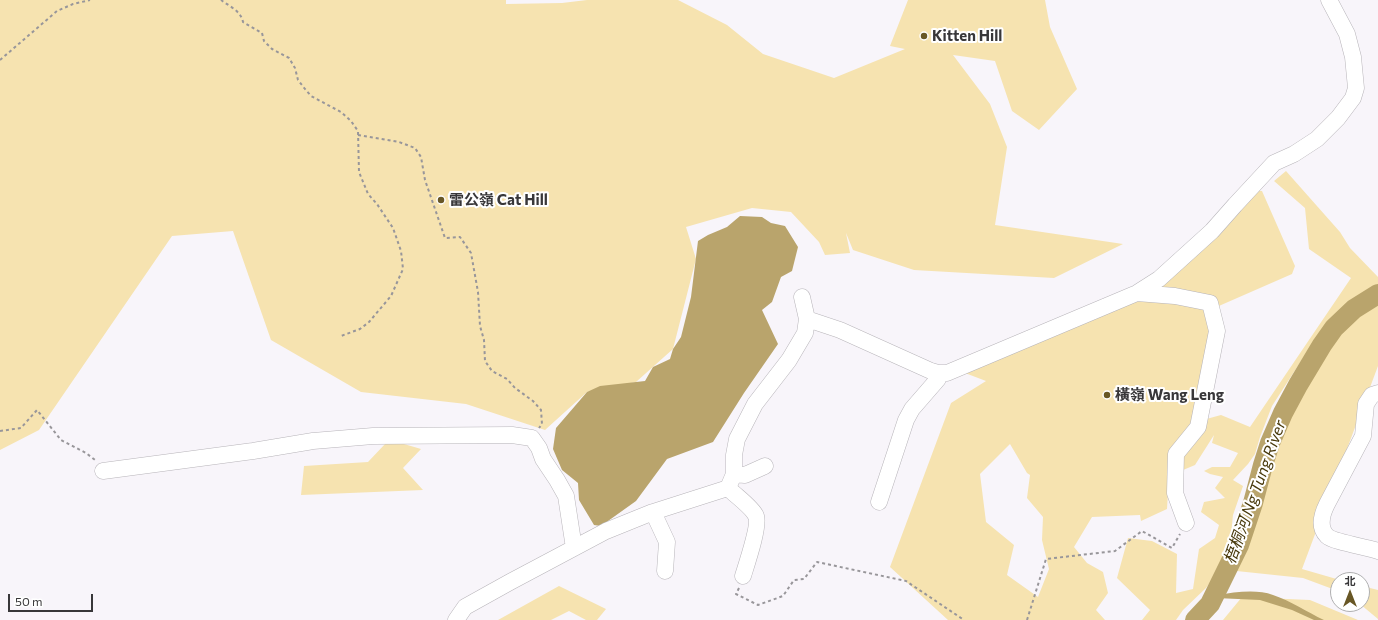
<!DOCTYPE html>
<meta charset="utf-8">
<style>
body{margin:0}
#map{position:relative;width:1378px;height:620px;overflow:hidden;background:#f8f5fa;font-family:Commissioner,"Noto Sans SC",sans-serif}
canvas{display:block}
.north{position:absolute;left:1330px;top:572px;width:40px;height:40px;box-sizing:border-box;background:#fff;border:1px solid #afafb0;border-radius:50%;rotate:0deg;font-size:11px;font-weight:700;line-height:16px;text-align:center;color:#383739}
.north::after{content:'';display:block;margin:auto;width:14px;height:18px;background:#685725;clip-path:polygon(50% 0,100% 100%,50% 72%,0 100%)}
.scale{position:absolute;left:8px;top:594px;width:85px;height:18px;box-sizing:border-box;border:2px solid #383739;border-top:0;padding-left:5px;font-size:12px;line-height:14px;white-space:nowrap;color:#383739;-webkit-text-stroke:3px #fff;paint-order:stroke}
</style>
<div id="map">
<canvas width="1378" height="620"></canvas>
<div class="north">北</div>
<div class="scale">50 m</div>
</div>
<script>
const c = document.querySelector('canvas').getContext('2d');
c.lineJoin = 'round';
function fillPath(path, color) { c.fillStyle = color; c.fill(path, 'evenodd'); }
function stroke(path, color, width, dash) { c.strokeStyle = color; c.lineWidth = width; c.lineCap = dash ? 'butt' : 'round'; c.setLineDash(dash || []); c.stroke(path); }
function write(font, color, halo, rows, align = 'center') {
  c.font = font + ' Commissioner,"Noto Sans SC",sans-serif'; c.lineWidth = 4; c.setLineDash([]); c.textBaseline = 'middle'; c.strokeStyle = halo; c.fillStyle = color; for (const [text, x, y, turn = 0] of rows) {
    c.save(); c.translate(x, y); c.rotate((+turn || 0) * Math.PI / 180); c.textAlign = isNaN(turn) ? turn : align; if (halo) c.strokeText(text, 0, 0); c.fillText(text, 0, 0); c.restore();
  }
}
const green = new Path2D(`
 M0,0H506V4L562,3L587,0H678L727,25L763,54L834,78L905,49L890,46L908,0H1045L1050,27L1077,89L1039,130L1012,111L995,61L953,55L990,104L1007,147L995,225L1123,244L1054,278L914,270L853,250L846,233L850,253L825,255L819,242L791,212L752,208L686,227L696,259L673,349L636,382L587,392L545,430L466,404L361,392L271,340L233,231L172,236L39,430L0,450Z
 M1286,171L1340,232L1350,248L1378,277V286L1362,296L1349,301L1303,358L1272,406L1260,437L1255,454L1248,464L1233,480L1243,486L1233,515L1230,544L1221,568L1206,588L1183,610L1176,620H1142L1150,610L1117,578L1128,538L1152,541L1177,554L1176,593L1193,589L1199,549L1215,538L1219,525L1201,512L1204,502L1225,498L1215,488L1223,477L1210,474L1204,471L1212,467H1230L1238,453L1212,443L1214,435L1195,465L1176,473L1169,474L1167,509L1141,521L1140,515L1092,517L1074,547L1087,563L1103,572L1108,593L1096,610L1105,620H948L890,567L951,403L986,381L965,373L1153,283L1249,190L1262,191L1295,266L1292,274L1212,309L1199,421L1221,415L1250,427L1351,278L1309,249L1305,208L1274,181ZM1010,444L1027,473L1030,475L1027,498L1043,517L1042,540L1049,569L1038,597L1007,575L1014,545L986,522L980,474Z
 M1378,294V366L1302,569L1340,580H1338V591L1303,578L1227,570L1239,545L1253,503L1263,465L1277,426L1298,385L1322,345L1334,328L1354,309Z
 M385,444H404L421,449L403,468L423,490L301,495L304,466L368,462Z
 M559,586L606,609L597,620H586L569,611L551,620H498Z
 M1362,586L1378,590V619L1360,604H1362Z
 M1242,597L1310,600L1358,620H1223Z`);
const water = new Path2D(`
 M740,216L762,217L771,223L785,226L798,247L792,271L781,277L772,302L762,310L778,344L744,393L713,442L667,459L636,501L601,526L594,525L579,500L578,483L562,470L553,449L556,428L587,392L600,386L645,381L653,367L670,359L673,349L681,337L691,297L698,241L708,235L727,227Z
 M1221,583V587L1218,595C1235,592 1257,589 1273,595C1291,601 1307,612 1324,620H1314L1292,610L1260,600L1216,598L1212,607L1198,620H1191L1203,607L1217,585Z`);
const river = new Path2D(`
 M1195,620L1210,604L1239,545L1253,503L1263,465L1270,443L1283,413L1298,385L1322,345L1334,328L1354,309L1378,294`);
const path = new Path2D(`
 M221,0C229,6 241,11 243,22L262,33L264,41L272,49L289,58L295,68L298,80L305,89L311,96L341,112L351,121L358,131L359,172L368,194L377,204L393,228L401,251L403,269L391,296L369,322L360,329L341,336
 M0,60L57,11L73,4L90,0
 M358,135L399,142L415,148L421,157L425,180L445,238L460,237L471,253L478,292L480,326L484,340L485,361L492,371L507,379L515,388L533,401L541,410L542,424L539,428
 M0,431L21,428L37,410L61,440L86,453L95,460
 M739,588L736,594L758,605L783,596L794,580L804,579L817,562L906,581L964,620
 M1027,620L1046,559L1115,551L1142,531L1172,548L1180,534`);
const minor = new Path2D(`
 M1137,293L1175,296L1210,303L1217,331L1198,427L1176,454L1175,493L1186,523
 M807,319L840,330L931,371L938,373H947L1137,293L1159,279L1212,231L1235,205L1274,163L1294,154L1317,139L1338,118L1353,98L1356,88L1353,57L1347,34L1329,0
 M1378,393L1372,395L1366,404L1363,436L1327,504C1322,514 1318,527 1327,536C1333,542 1367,547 1378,551
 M103,471L253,451L313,441L373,436L512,435L532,438L539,448L543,459L557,480L566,496L574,548
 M734,474L745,475L765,466
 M728,488C736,496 752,507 756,516C760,525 746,566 743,576
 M879,502L906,420L912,409L938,379V373
 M653,512L667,542L665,571
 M456,620L465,607L510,582L606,531L653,512L728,488L734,474V455L737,439L755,404L789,360L805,333L807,319L802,297`);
const markers = [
 [924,36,4,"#685725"],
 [441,200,4,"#685725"],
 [1107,395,4,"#685725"]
];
const poiNames = [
 ["Kitten Hill",932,36],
 ["雷公嶺 Cat Hill",449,200],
 ["橫嶺 Wang Leng",1115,395]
];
const waterNames = [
 ["梧桐河 Ng Tung River",1255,492,-70]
];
fillPath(green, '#f6e3b0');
fillPath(water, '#b9a46c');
stroke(river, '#b9a46c', 20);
stroke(minor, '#b7b4b9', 17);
stroke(path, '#98969a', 2, [3, 3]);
stroke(minor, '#fff', 16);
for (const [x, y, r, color] of markers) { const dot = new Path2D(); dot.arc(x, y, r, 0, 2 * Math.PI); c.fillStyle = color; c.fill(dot); stroke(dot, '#fff', 1.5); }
write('bold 15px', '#383739', '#fff', poiNames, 'left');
write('italic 16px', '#48390b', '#fff', waterNames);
</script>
